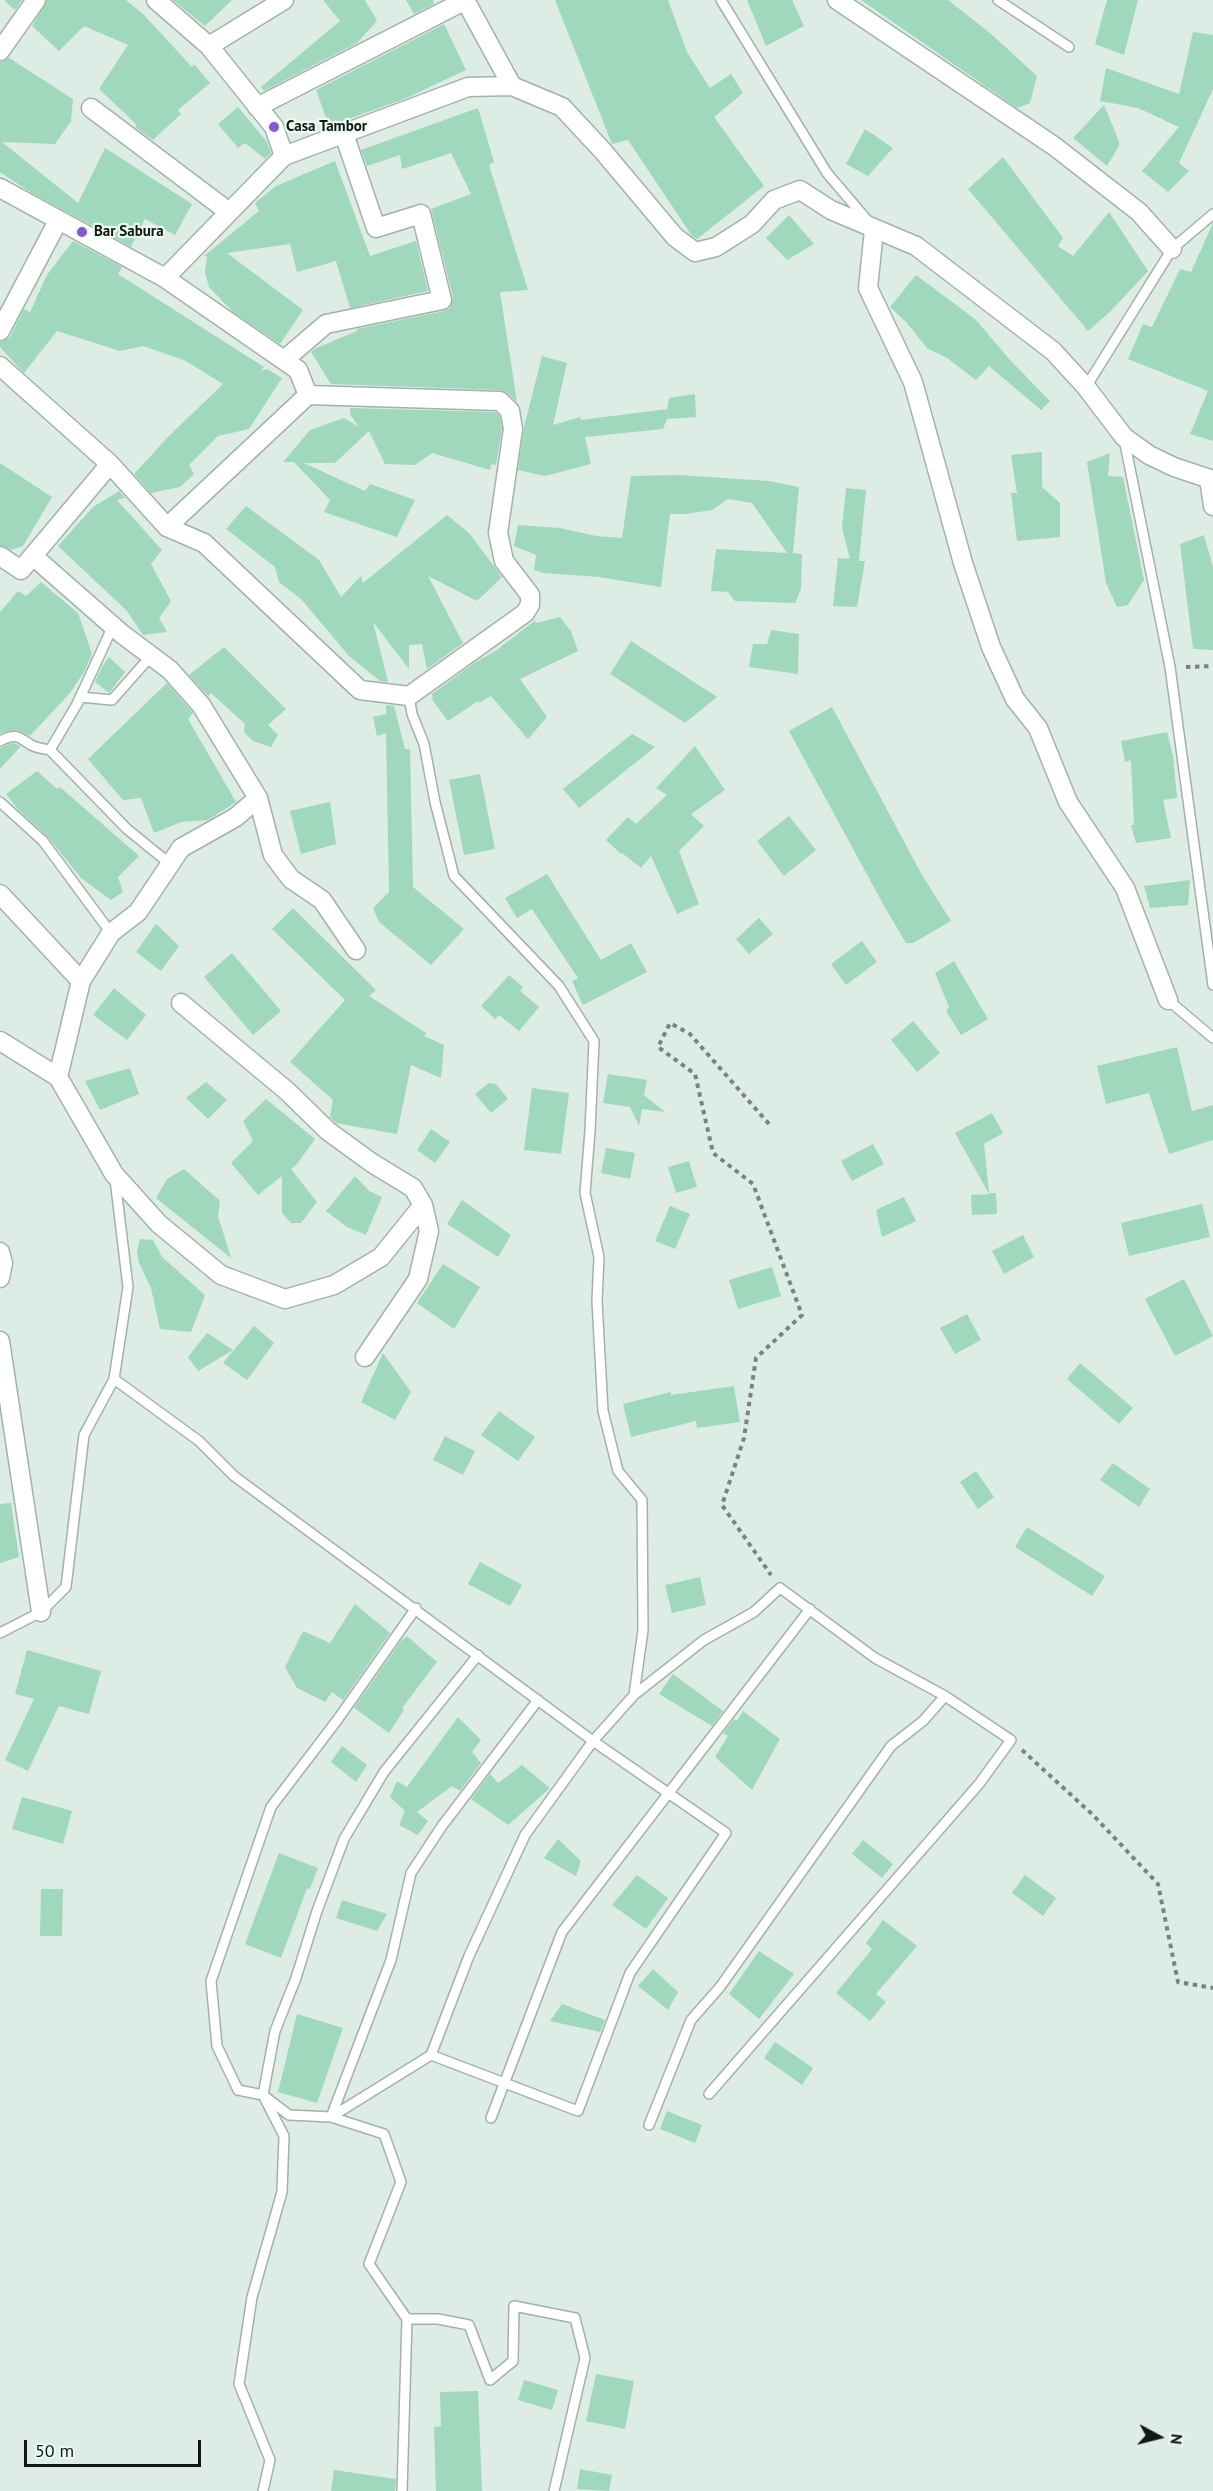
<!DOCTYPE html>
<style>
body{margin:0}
#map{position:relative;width:1213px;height:2491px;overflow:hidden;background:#ddede5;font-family:"PT Sans",sans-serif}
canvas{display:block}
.north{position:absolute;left:1129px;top:2407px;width:60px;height:60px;-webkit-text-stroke:4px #eafbf2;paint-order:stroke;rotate:97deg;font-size:16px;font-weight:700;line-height:24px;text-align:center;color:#111714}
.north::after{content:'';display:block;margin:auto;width:21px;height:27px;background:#111714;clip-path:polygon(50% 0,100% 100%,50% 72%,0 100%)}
.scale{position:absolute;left:24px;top:2440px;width:177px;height:27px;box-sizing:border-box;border:3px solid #111714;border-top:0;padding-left:8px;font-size:18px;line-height:21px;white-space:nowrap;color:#111714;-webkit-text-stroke:4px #eafbf2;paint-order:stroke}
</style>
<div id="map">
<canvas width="1213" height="2491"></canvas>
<div class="north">N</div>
<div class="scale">50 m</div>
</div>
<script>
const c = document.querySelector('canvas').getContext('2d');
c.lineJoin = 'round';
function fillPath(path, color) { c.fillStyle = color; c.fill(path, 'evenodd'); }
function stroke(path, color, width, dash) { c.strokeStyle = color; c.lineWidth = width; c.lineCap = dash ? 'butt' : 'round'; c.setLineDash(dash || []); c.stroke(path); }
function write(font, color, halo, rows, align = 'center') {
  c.font = font + ' "PT Sans",sans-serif'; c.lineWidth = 4.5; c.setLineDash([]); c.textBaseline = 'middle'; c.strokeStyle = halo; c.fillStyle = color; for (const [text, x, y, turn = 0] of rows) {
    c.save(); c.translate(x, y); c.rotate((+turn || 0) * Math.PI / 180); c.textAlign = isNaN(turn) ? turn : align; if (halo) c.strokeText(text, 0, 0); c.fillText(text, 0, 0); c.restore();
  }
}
const building = new Path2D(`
 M4,0H22L15,10Z
 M47,0H126L143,14L192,67L194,64L210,83L178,110L181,114L153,140L135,127L137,125L99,89L128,45L84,26L59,51L32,26Z
 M173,0H232L205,26Z
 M323,0H365L377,21L357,43L264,91L261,87L340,21Z
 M406,0H433L434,4L414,14Z
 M555,0H668L687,52L710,88L731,74L743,93L714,117L764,186L697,239L692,236L628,140L612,144Z
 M747,0H792L804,26L766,46Z
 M861,0H948L990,33L1037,76L1030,103L1017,108Z
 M1107,0H1138L1124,55L1095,44Z
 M444,24L466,70L404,99L329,126L316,90Z
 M1193,32L1213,35V89L1179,163L1189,171L1168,192L1142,171L1179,127L1138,108L1100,101L1106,68L1179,94Z
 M9,58L73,99L71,121L55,144L2,142L78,203L105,148L192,204L175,235L145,219L131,247L30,192L0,172V62Z
 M1104,105L1119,141V146L1107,166L1073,138Z
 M238,107L267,142L271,153L265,159L245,143L238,148L218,124Z
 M478,108L494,162L489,165L528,290L500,292L517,402L508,393L500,390L331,384L311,352L314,349L357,331V329L444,311L450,308L453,297L431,209L471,194L451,153L402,169L400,155L367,166L361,150Z
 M865,129L893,148L868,176L846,164Z
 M1003,157L1063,238L1058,246L1073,256L1109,212L1148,271L1111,311L1088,331L968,189Z
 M335,161L370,256L416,241L428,291L350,308L336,261L297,272L290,244L227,253L303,310L280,344L233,312L209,287L205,272L207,256H204L259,211L255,203L276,186Z
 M789,215L814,244L787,260L766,238Z
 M1213,223V441L1190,434L1208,391L1128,359L1143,324L1152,327L1180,269L1191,272Z
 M73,241L122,267L118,274L264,367L261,371L267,369L282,378L249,429L218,436L189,465L194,474L180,487L151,493L134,474L169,436L223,384L184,360L143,346L120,351L57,331L24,373L0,347V342L10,337L24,309L30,312L47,275Z
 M916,275L975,319L1011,361L1050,401L1041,410L989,366L976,380L947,358L927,348L906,322L890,307Z
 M542,356L567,363L553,425L580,417L581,420L667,409L669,398L695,394L696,417L667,419L663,429L585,437L591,464L545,476L518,470L524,427Z
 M350,408L495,412L500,416L502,429L496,465L491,464L490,470L432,453L415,465L385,464L369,431L335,463H304L365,491L370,484L415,500L397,537L324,512L330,500L294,462H283L310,430L344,418L359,427L350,414Z
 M1042,452V487L1060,503V537L1017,541L1011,493H1017L1011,455Z
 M1110,453L1108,476L1123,477L1144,580L1128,605L1117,607L1106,583L1087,462Z
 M0,463L52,497L23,546L11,550L0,545Z
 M679,475L769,481L799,487L793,553L802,554L801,589L795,603L735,601L728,592L711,591L716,549L787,553L752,503L728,499L712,510L686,514H670L661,587L599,577L544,573L534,570L536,555L514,546L518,525L560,528L596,536L622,538L631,476Z
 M846,488L866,490L859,561H865L857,607L833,606L838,558L850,559L842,528Z
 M119,491L125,498L117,500L162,550L151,564L171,601L159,618L167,632L143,635L126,610L58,546L93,507Z
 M246,506L319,560L341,597L361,576L363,583L447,515L469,533L502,577L477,601L428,576L463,643L427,669L422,644L409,645V669L373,622L388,682L380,681L350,657L301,599L279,582L275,567L226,529Z
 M1204,535L1213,567V650L1193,649L1180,544Z
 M41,582L78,613L92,654L84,672L70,693L30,736L17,730L0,733V612L18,591L26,596Z
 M560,617L571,631L578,651L520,679L547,717L528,739L491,696L479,703L478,701L448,721L433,701L432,694L474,663L497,650L529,625L535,621L537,623Z
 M771,630L799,634L798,674L749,667L753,644H767Z
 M631,641L717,697L685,723L610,674Z
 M224,647L286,709L268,725L278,735L271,747L253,741L244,732L245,724L211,693L208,696L189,675Z
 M109,657L125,672L109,693L95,682L102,667Z
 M167,683L193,713L188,719L236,802L208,820L181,822L154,833L141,798L123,800L88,759Z
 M386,705L394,706L405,749H410L413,887L464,929L431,965L379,922L373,908L389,892L386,733L377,736L373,717L386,714Z
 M832,707L922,875L951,921L913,943H906L883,904L789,731Z
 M1167,732L1173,756L1177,798L1163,800L1171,838L1136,843L1131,825H1134L1131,760L1125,762L1121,741Z
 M632,734L655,747L579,808L563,789Z
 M13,743L21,746L0,769V748Z
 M695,746L725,790L691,814L704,826L679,851L699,904L677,914L651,856L641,868L622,853L621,854L606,840L628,817L636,824L667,795L656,788Z
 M37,771L57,789L60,787L139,856L118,877L123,892L111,900L81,878L48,837L16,807L6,794Z
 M480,774L495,849L464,855L449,780Z
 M330,802L336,844L301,854L290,811Z
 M789,816L816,850L784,876L757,841Z
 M547,874L601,960L631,943L647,972L583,1005L572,981L578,978L532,909L517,918L505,898Z
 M1190,880L1188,905L1150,908L1144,886Z
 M293,908L376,990L369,996L426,1033L424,1036L444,1045L441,1078L411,1065L397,1134L336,1123L330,1117L333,1100L290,1062L345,1000L272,929Z
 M759,918L773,934L749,954L736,939Z
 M156,924L179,946L161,971L136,952Z
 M862,941L877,962L846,985L831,964Z
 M232,953L281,1011L253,1035L204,977Z
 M954,961L988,1019L961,1035L946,1011L949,1007L935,973Z
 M509,975L523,987L520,991L539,1007L519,1031L499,1015L495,1019L481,1006Z
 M114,988L146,1015L127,1040L93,1015Z
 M913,1021L940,1053L917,1072L891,1040Z
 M1177,1047L1192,1111L1213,1105V1140L1169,1154L1149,1093L1106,1104L1097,1066Z
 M130,1068L139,1094L100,1110L85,1081Z
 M608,1074L647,1080L644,1095L665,1112L642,1109L639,1126L630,1107L603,1103Z
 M206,1082L227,1100L208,1119L186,1098Z
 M489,1083L496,1084L508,1099L491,1113L475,1094Z
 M532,1088L569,1093L561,1154L524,1150Z
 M266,1099L315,1139L297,1164L291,1169L317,1202L301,1223H291L282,1213V1176L258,1195L231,1163L253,1141L243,1121Z
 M992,1113L1003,1133L984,1144L989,1193H996L997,1214L972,1215L971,1195L989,1194L955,1133Z
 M431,1129L450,1142L435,1163L417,1150Z
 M873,1144L884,1164L852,1181L841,1161Z
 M606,1148L635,1153L630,1179L601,1173Z
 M689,1161L697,1187L676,1193L668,1167Z
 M184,1169L220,1201L218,1216L231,1258L156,1198L167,1179Z
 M355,1176L369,1191L382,1197L366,1235L347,1227L326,1211Z
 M904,1197L916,1221L882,1237L876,1210Z
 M462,1200L511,1235L498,1257L447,1224Z
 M1202,1204L1210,1237L1129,1256L1121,1223Z
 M670,1206L690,1214L675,1249L655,1241Z
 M1023,1235L1034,1257L1004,1274L992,1251Z
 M140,1239L153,1240L162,1257L205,1295L191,1332L160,1329L151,1288L139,1263L137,1252Z
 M443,1264L480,1287L454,1329L417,1303Z
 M772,1267L781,1296L738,1309L729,1280Z
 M1184,1279L1213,1336L1175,1356L1145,1299Z
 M967,1314L981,1340L955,1354L940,1328Z
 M254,1326L274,1343L247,1380L223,1363Z
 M207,1333L233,1350L198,1371L188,1357Z
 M383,1353L411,1392L395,1420L361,1402Z
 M1080,1363L1133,1408L1119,1424L1067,1379Z
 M734,1386L740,1422L697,1428L696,1421L631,1437L623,1404L671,1392V1395Z
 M499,1411L535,1437L518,1461L481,1435Z
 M445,1436L475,1451L463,1475L433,1460Z
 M1113,1463L1150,1489L1139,1507L1100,1480Z
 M976,1471L994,1497L978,1509L960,1482Z
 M11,1503L19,1557L0,1563V1504Z
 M1027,1527L1105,1576L1092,1596L1015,1547Z
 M480,1562L522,1585L510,1606L468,1584Z
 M700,1577L706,1605L672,1613L665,1585Z
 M355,1604L390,1633L343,1700L332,1692L325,1702L297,1688L285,1667L303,1631L330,1643Z
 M407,1636L437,1662L402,1708L404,1710L389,1733L354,1708L401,1641Z
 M27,1650L101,1671L89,1714L59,1706L28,1771L5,1760L34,1699L15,1694Z
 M673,1674L723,1711L712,1726L659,1694Z
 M743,1711L780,1739L752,1790L715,1757L728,1736L723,1733L734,1719L737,1721Z
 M458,1717L481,1740L472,1752L481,1763L460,1791L452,1786L417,1812L428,1821L418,1835L399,1825L405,1811L390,1797L397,1781L407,1787Z
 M342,1746L367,1765L356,1782L331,1762Z
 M522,1765L550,1788L508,1825L471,1799L490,1774L498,1783Z
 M22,1797L72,1811L63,1844L12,1829Z
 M558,1839L581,1861L576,1876L544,1858Z
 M863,1840L893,1864L882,1878L852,1854Z
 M279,1853L318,1868L310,1889L307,1888L281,1958L245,1944Z
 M637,1875L668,1898L646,1929L612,1905Z
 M1025,1875L1056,1898L1043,1916L1012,1893Z
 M41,1889H63L62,1936H40Z
 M342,1900L387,1914L377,1931L336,1918Z
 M883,1920L917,1946L876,1994L886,2002L870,2021L836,1993L872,1949L866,1943Z
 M759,1951L794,1974L759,2019L729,1994Z
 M653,1969L678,1992L668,2010L638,1986Z
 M562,2004L605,2020L600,2032L550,2021Z
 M297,2014L343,2028L317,2103L278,2092Z
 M775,2042L813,2068L802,2085L764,2058Z
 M667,2111L702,2125L695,2143L660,2129Z
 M596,2374L634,2381L625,2429L586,2421Z
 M524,2380L558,2390L552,2410L518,2400Z
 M478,2391L482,2491H436L434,2427L441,2426L440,2392Z
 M580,2469L612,2475L609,2491L577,2489Z
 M334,2470L396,2479L395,2491H331Z`);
const path = new Path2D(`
 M1186,667L1213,666
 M769,1124L690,1034L670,1023L658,1047L695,1074L713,1153L753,1184L802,1315L756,1358L744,1438L722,1505L771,1575
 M1022,1750L1093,1815L1158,1884L1178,1982L1213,1988`);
const service = new Path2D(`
 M721,0L827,173L867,220
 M998,0L1069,47
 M1086,387L1172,249L1213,214
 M1124,439L1170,667L1213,985
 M80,697L112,700L151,656
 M0,741C15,733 18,736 31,745C36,748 44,749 50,750L127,829L170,864
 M50,750L77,704L113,626
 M0,802L43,841L111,933
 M1168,1000L1213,1038
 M115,1179L128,1287L114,1379L199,1441L234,1476L593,1741L634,1695L643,1630L642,1500L618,1471L603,1411L597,1301L599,1257L585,1193L590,1131L594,1041L559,986L454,876L435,802L424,744L412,714L409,696
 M416,1608L338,1719L271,1807L211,1981L217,2046L238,2090L263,2095L275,2031L296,1978L317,1911L344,1839L384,1772L478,1655
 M0,1633L41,1612L66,1587L84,1435L114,1379
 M634,1695L704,1640L754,1612L780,1588L875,1658L945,1696L923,1721L891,1746L720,1987L691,2020L649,2125
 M709,2094L979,1784L1011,1740L945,1696
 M331,2117L431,2055L469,1956L525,1835L593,1741L726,1833L630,1973L578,2111L431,2055
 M331,2117L384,2134L401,2182L369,2264L407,2319L402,2491
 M491,2118L562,1932L810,1609
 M407,2319H438L469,2325L490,2380L513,2361L514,2306L575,2318L585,2358L554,2491
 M263,2491L270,2460L239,2384L252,2297L282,2192L284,2136L263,2095L289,2115L331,2117L391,1960L411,1873L442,1826L538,1700`);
const minor = new Path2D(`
 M465,0L512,86
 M837,0L1054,146L1139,212L1172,249
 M209,46L284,0
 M0,51L36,0
 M257,107L466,0
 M91,108L229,212
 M284,156L468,87L512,86L562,107L602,150L675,237L695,252L716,247L752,224L774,200L800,190L831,210L916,246L1053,351L1086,387L1124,437L1149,455L1174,467L1213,480
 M0,188L165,278L284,156L274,127L209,46L156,0
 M874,230L868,288L913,382L963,563L991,647L1015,699L1038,728L1068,802L1125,888L1168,1000
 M165,278L298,370L308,395L167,527L204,543L360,690L409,696L525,613L530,605V595L504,561L498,533L513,429L510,411L500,401L308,395
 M0,331L58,221
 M284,360L326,324L442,300L421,214L376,228L344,134
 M0,366L110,464
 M1209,479L1213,506
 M0,556L21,570L110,464L167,527
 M33,556L122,634L170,670L201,705L258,798L273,855L291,879L322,900L356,950
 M0,894L81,981L58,1077L114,1174L159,1224L221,1275L285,1299L334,1285L381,1257L423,1205
 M81,981L111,933L138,912L181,848L236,817L258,798
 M181,1003L287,1091L328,1131L372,1163L413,1188L423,1205L429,1231L418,1279L365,1357
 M0,1041L58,1077
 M0,1252L3,1263L0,1278
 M0,1341L41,1612`);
const markers = [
 [274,127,6,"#8557d0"],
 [82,232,6,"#8557d0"]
];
const poiNames = [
 ["Casa Tambor",286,127],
 ["Bar Sabura",94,232]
];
fillPath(building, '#9fd8bc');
stroke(service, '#a2b2aa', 12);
stroke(minor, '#a2b2aa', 21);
stroke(path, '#79847e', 4, [4.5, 4.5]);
stroke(service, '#fff', 9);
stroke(minor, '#fff', 18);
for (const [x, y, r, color] of markers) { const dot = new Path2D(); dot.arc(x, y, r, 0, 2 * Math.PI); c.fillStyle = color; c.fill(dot); stroke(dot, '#eafbf2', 2); }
write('bold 15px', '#111714', '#eafbf2', poiNames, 'left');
</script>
